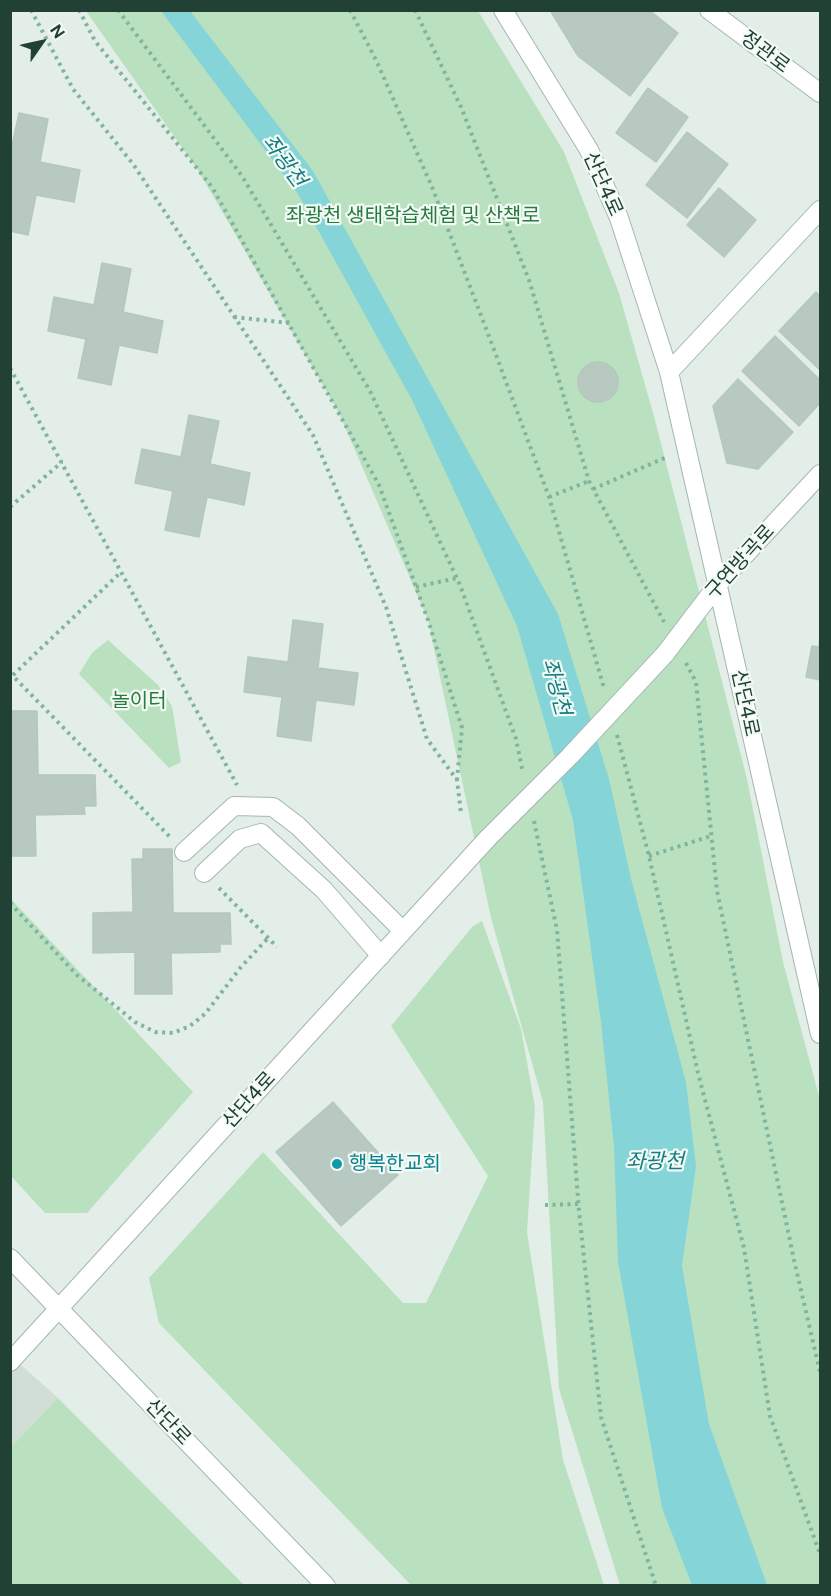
<!DOCTYPE html>
<meta charset="utf-8">
<style>
body{margin:0}
#map{position:relative;width:831px;height:1596px;overflow:hidden;background:#e2eee7;font-family:"Public Sans",sans-serif}
canvas{display:block}
.frame{position:absolute;inset:0;border:12px solid #204134;pointer-events:none}
.north{position:absolute;left:12px;top:12px;width:60px;height:60px;-webkit-text-stroke:4px #f3faf6;paint-order:stroke;rotate:56deg;font-size:16px;font-weight:700;line-height:24px;text-align:center;color:#204134}
.north::after{content:'';display:block;margin:auto;width:21px;height:27px;background:#204134;clip-path:polygon(50% 0,100% 100%,50% 72%,0 100%)}
</style>
<div id="map">
<canvas width="831" height="1596"></canvas>
<div class="frame"></div>
<div class="north">N</div>
</div>
<script>
const c = document.querySelector('canvas').getContext('2d');
c.lineJoin = 'round';
function fillPath(path, color) { c.fillStyle = color; c.fill(path, 'evenodd'); }
function stroke(path, color, width, dash) { c.strokeStyle = color; c.lineWidth = width; c.lineCap = dash ? 'butt' : 'round'; c.setLineDash(dash || []); c.stroke(path); }
function write(font, color, halo, rows, align = 'center') {
  c.font = font + ' "Public Sans","Noto Sans KR",sans-serif'; c.lineWidth = 4.5; c.setLineDash([]); c.textBaseline = 'middle'; c.strokeStyle = halo; c.fillStyle = color; for (const [text, x, y, turn = 0] of rows) {
    c.save(); c.translate(x, y); c.rotate((+turn || 0) * Math.PI / 180); c.textAlign = isNaN(turn) ? turn : align; if (halo) c.strokeText(text, 0, 0); c.fillText(text, 0, 0); c.restore();
  }
}
const built = new Path2D(`
 M11,1356L58,1398L11,1447Z`);
const green = new Path2D(`
 M86,11H478L564,152L619,293L655,420L747,779L783,962L820,1100V1585H620L559,1389L543,1102L491,918L428,620L339,413L198,170Z
 M108,640L158,685L172,706L181,762L169,768L79,674L92,653Z
 M11,899L193,1092L87,1213H45L11,1176Z
 M482,921L521,1029L535,1107L527,1232L563,1460L604,1585H411L159,1323L149,1278L263,1152L403,1303H426L488,1176L391,1026L473,926Z
 M58,1398L244,1585H11V1447Z`);
const water = new Path2D(`
 M161,11H190L313,171L558,614L609,779L632,883L686,1082L696,1166L682,1266L709,1424L767,1585H692L662,1508L618,1262L614,1147L601,1022L573,820L517,626L412,400L298,194Z`);
const building = new Path2D(`
 M550,10H649L678,33L630,96L578,56Z
 M648,88L688,117L656,162L616,133Z
 M19,113L48,119L40,162L80,170L74,202L36,195L28,235L10,231V155Z
 M687,132L728,164L687,218L646,185Z
 M719,188L756,220L724,257L687,225Z
 M102,263L131,269L123,312L163,321L157,353L119,345L111,385L78,378L86,339L48,331L54,297L94,305Z
 M816,292L820,296V370L779,331Z
 M775,336L820,380V403L799,426L742,371Z
 M578 382a20 20 0 1 1 40 0a20 20 0 1 1-40 0Z
 M738,379L793,432L758,469L727,463L713,406Z
 M189,415L219,421L210,464L250,473L244,505L207,497L199,537L165,530L173,491L135,483L142,449L181,457Z
 M293,620L323,624L318,668L358,673L354,705L316,700L311,741L277,736L282,697L244,692L248,657L288,662Z
 M820,635V680L806,677L812,646L819,647Z
 M10,711H37L38,775H95L96,806H84L85,814L35,815L36,856H10Z
 M143,849H172L173,913H230L231,944H220V952L171,953L172,994H135V952L93,953V913L133,912L132,859H143Z
 M333,1102L398,1175L341,1226L276,1152Z`);
const path = new Path2D(`
 M31,10L73,89L133,164L313,435L386,607L427,739L457,780L461,813
 M79,10L95,41L212,187L379,485L428,620L462,728L457,779
 M118,10L242,176L370,391L460,585L516,739L523,773
 M350,10L376,60L432,187L493,347L549,497L604,688
 M415,10L461,107L529,280L589,481L664,622
 M234,317L289,323
 M10,368L237,785
 M593,489L667,457
 M549,497L589,481
 M10,507L62,462
 M416,587L457,578
 M686,663L696,682L717,891L794,1260L820,1372
 M10,673L170,837
 M13,675L121,572
 M617,735L649,856L698,1073L744,1248L770,1416L820,1554
 M534,821L557,930L579,1211L601,1417L656,1586
 M649,856L711,836
 M219,888L277,947
 M10,903L77,975L135,1022L155,1032L173,1033L190,1026L205,1014L241,967L268,938
 M545,1205L579,1204`);
const minor = new Path2D(`
 M503,10L589,150L619,218L669,372L820,1034
 M709,10L820,93
 M669,372L820,210
 M665,654L719,583L820,474
 M184,852L234,806L273,807L298,826L403,931
 M204,873L240,839L261,833L324,890L381,956
 M10,1258L326,1586
 M10,1362L488,838`);
const minorBridge = new Path2D(`
 M488,838L570,756L665,654`);
const markers = [
 [337,1164,6,"#0f9aa8"]
];
const streetNames = [
 ["정관로",765,52,37],
 ["산단4로",603,184,66],
 ["구연방곡로",740,562,-48],
 ["산단4로",745,703,78],
 ["산단4로",249,1100,-48],
 ["산단로",168,1422,46]
];
const parkNames = [
 ["좌광천 생태학습체험 및 산책로",413,216],
 ["놀이터",139,701]
];
const cultureNames = [
 ["행복한교회",349,1164]
];
const waterNames = [
 ["좌광천",284,161,54],
 ["좌광천",556,687,75],
 ["좌광천",655,1162]
];
fillPath(built, '#d0ded6');
fillPath(green, '#b9e1bf');
fillPath(water, '#85d5d8');
fillPath(building, '#b7c9c0');
stroke(building, '#b4c8bd', 1.5);
stroke(minor, '#a4b7ae', 20);
stroke(path, '#80b49d', 4, [3, 4.5]);
stroke(minor, '#fff', 18);
stroke(minorBridge, '#a4b7ae', 20, []);
stroke(minorBridge, '#fff', 18);
for (const [x, y, r, color] of markers) { const dot = new Path2D(); dot.arc(x, y, r, 0, 2 * Math.PI); c.fillStyle = color; c.fill(dot); stroke(dot, '#f3faf6', 2); }
write('20px', '#204134', '#f3faf6', streetNames);
write('20px', '#277b3d', '#f3faf6', parkNames);
write('20px', '#0d838f', '#f3faf6', cultureNames, 'left');
write('italic 21px', '#157e82', '#f3faf6', waterNames);
</script>
